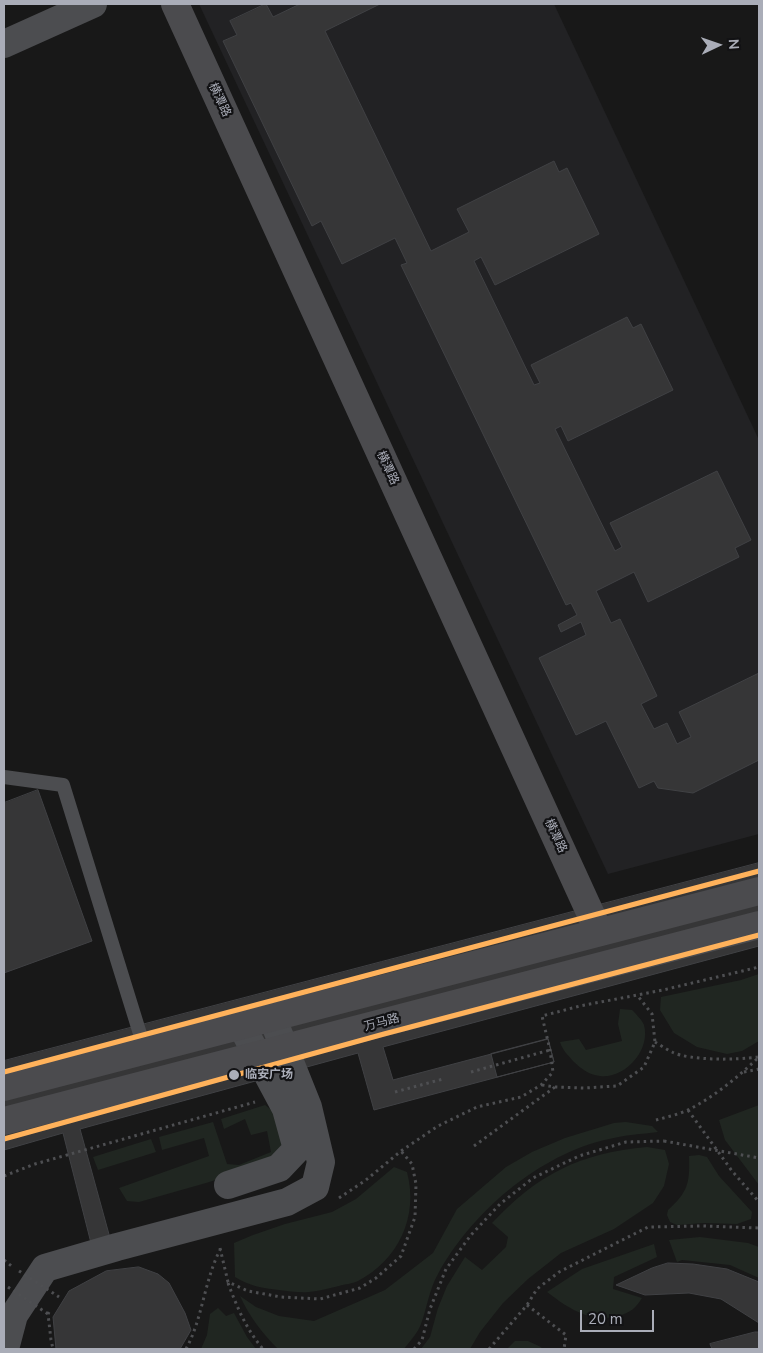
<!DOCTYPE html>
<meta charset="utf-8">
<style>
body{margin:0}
#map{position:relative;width:763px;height:1353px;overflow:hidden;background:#181818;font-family:"Nunito Sans",sans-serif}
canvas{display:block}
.frame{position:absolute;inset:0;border:5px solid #aaadb8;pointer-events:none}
.north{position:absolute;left:693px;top:20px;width:50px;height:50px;-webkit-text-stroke:4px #121214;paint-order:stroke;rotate:87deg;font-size:14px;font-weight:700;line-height:20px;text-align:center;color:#aaadb8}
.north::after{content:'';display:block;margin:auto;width:18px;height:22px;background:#aaadb8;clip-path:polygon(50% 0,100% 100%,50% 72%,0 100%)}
.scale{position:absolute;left:580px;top:1310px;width:74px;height:22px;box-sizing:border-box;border:2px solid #aaadb8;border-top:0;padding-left:6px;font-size:15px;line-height:18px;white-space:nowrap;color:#aaadb8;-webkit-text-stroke:4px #121214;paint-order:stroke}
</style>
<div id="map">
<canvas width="763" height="1353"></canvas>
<div class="frame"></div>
<div class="north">N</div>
<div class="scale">20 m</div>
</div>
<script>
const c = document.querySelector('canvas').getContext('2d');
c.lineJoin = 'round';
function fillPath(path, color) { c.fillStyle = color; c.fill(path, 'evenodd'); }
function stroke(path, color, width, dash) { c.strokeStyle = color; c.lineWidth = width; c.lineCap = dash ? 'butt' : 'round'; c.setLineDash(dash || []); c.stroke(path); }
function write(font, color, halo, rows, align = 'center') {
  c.font = font + ' "Nunito Sans","Noto Sans SC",sans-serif'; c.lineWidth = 4.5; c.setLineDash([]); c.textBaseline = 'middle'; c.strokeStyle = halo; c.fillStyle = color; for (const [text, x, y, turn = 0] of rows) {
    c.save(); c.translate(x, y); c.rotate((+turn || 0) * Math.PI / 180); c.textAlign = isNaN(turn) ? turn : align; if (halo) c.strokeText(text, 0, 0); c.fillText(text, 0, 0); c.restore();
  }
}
const built = new Path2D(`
 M199,4H554L759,440V834L608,874Z`);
const green = new Path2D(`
 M759,974V1041L742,1051L727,1054L697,1047L674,1033L660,1010L661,997L741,980Z
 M620,1009L632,1010C636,1014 642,1020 644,1025C651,1050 625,1079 600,1076C589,1075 580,1068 573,1061C568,1055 563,1051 560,1042L579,1039L586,1050L622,1041L618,1024Z
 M265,1105L274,1112L288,1151L241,1172L206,1183L139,1202L127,1201L119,1188L209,1156L204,1138L162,1150L159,1137L213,1122L227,1164L239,1165L271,1152L267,1131L251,1135L245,1119L224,1129L221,1119Z
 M759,1105V1185L725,1140L719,1120Z
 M626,1122L652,1126L658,1132C641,1134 625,1135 609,1139C539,1154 471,1213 438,1274C429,1290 427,1308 421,1324C418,1333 409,1342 404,1349H278C262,1333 249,1316 240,1296L256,1307L279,1316L314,1321L385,1290L433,1253L457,1209L506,1167L532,1152L565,1138L614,1123Z
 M151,1139L156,1152L98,1170L93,1157Z
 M647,1147L665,1150L669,1164L664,1186L653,1203L614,1229L561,1253L528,1279L503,1303L480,1332L470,1349H421L430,1337L438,1308L447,1286L465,1257L482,1270L506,1247L508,1237L492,1223C538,1174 580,1153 647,1147Z
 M699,1155L707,1157L719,1176L752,1212L751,1219L737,1224L704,1223L677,1225L670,1222L667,1215L668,1210C688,1192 690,1183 689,1156Z
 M394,1167L407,1172C419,1217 398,1260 358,1281C352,1284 345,1284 339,1286C329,1288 319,1291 309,1292C300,1293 288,1291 279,1290C263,1288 249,1286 235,1277L234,1243L253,1235L285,1224L332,1212L356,1199Z
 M700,1237L748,1243L759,1247V1278L730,1265L682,1260L677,1262L669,1240Z
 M654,1244L657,1257L614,1277L613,1289L642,1298C636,1308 630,1313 618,1316C591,1323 569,1309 547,1292L582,1269Z
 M218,1308L226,1316L234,1313L247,1337L256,1349H201L207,1335L210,1314Z
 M515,1341H528L541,1347L542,1349H507Z`);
const building = new Path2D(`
 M266,4L273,17L300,4H380L325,31L431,251L469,232L457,209L554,161L559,172L567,168L599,234L495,285L481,257L474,261L534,385L540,383L531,365L627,317L633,328L641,324L673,390L568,441L561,426L555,429L615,551L622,547L610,523L717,471L751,540L735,548L739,557L648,602L634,572L596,591L611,623L620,619L657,696L641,704L654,729L667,723L677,744L691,737L679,712L759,673V760L693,793L658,788L654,781L639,788L606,721L576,735L539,658L586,635L581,622L561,632L558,625L577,615L571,603L566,605L401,265L407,263L395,238L342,264L321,221L312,226L223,41L237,35L230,21Z
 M38,790L92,941L4,973V803Z
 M759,863V946L383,1047L393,1080L548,1039L554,1062L374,1110L358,1053L80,1129L110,1238L91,1243L63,1133L4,1150V1061Z
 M548,1039L554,1062L497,1077L491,1054Z
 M668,1263L693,1264L727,1269L759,1282V1323L721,1299L689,1293L645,1295L616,1285L652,1268Z
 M139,1267L158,1274L169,1283L185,1313L191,1330L180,1349H56L53,1317L69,1291L106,1271Z
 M755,1332H759V1349H712L710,1344Z`);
const path = new Path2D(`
 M655,1042C660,1045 666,1049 672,1052C690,1061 738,1060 758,1057
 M471,1072L550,1050
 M744,1072L759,1069
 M542,1085L555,1087L584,1088L617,1086L644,1067L655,1042L652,1014L637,995
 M395,1092L443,1079
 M688,1110L732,1171L759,1202
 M656,1120C667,1117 680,1114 690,1109C715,1096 738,1077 759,1057
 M474,1146L555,1087
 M4,1176L35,1164L255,1102
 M339,1198L366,1180L401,1151L438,1126L477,1107L521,1097L541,1085L553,1072L550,1050L542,1016L580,1006L663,990L759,967
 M220,1248L228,1282L248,1291L281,1297L320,1299L360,1288L376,1278L401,1256L415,1217L416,1184L412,1164L401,1151
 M4,1260L14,1268
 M228,1283C237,1307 246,1329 263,1349
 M527,1305L566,1335L564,1349
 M49,1312L48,1314L51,1340L53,1349
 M186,1349C203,1318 204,1280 221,1248
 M414,1349L422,1340L430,1309L446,1269L471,1235L500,1204L533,1178L579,1156L626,1142L664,1141
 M489,1349L527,1305L537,1289L559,1272L648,1227L703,1226L759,1228`);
const lane = new Path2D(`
 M4,777L63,785L145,1050`);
const street = new Path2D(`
 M4,44L93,4
 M228,1185L279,1168L297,1149L286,1109L241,1025
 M5,1349L14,1315L45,1268L117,1247L287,1202L315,1187L321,1162L308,1107L272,1017`);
const secondary = new Path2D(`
 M175,4L599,932
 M4,1087L759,891
 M4,1121L759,925`);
const pathBridge = new Path2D(`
 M664,1141L759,1158
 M19,1271L59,1297
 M8,1287L48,1314`);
const metro1 = new Path2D(`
 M4,1072L759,871
 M4,1139L384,1034L759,935`);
const markers = [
 [234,1075,6,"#aaadb8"]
];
const streetNames = [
 ["横潭路",219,100,65],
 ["横潭路",387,468,65],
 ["横潭路",555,836,65],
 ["万马路",382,1023,-15]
];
const stopNames = [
 ["临安广场",245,1075]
];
fillPath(built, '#222224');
fillPath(green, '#202621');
fillPath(building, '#363637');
stroke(building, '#404144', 1);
stroke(path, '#4e4f52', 3, [2.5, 4]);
stroke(lane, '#4c4d50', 14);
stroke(street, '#4c4d50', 28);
stroke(secondary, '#4b4b4e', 28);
stroke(pathBridge, '#4e4f52', 3, [2.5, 4]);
stroke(metro1, '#ffb25b', 5);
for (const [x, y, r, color] of markers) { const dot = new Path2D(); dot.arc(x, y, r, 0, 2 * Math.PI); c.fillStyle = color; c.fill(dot); stroke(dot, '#121214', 2); }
write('12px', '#aaadb8', '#121214', streetNames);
write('bold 12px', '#aaadb8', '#121214', stopNames, 'left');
</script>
